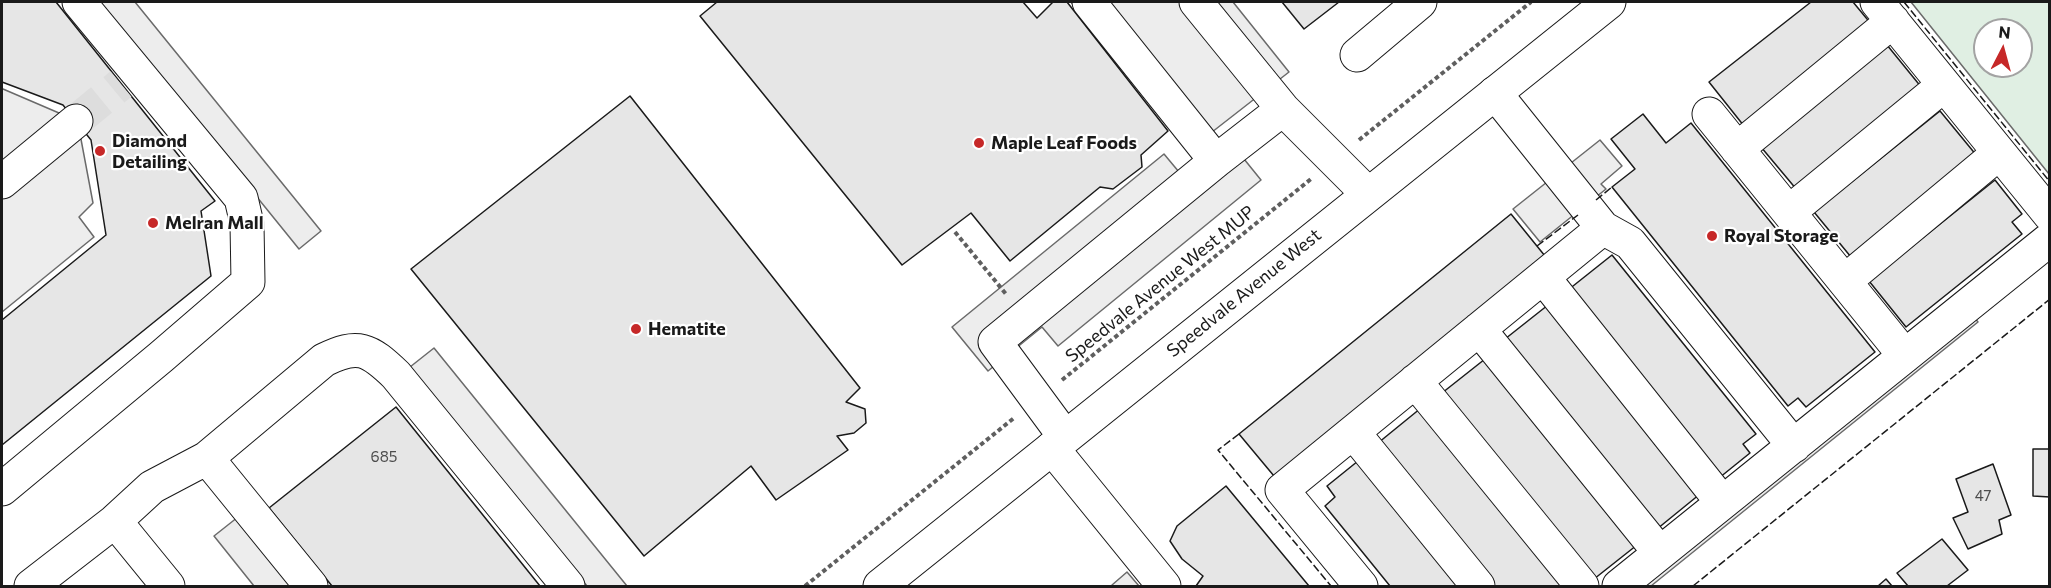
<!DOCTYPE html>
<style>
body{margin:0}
#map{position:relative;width:2051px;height:588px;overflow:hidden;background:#fff;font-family:Commissioner,sans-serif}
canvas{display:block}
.frame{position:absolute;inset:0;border:3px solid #1a1a1a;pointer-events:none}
.north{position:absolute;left:1973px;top:18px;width:60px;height:60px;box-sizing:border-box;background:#fff;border:2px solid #a3a3a3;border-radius:50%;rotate:6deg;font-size:16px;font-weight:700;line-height:24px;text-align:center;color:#1a1a1a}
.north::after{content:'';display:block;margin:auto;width:21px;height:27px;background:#c62828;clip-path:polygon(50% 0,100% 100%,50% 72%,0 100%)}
</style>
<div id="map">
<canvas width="2051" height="588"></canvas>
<div class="frame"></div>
<div class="north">N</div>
</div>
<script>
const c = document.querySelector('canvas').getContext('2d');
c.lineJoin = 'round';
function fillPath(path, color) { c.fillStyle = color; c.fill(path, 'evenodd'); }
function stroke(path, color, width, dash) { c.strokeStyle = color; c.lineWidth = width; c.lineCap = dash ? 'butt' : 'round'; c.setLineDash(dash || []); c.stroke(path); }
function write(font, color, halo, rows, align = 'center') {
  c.font = font + ' Commissioner,sans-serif'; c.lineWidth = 4.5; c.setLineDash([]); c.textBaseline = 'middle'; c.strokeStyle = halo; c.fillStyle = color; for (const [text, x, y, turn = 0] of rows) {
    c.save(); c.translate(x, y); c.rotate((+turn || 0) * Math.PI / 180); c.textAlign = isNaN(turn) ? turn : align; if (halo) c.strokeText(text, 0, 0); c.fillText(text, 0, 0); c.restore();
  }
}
const green = new Path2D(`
 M1911,2H2049V174ZM1985,30H2021V66H1985Z`);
const parking = new Path2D(`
 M99,2H135L321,231L299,249Z
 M1071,2H1233L1289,72L1189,150Z
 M3,89L66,116L2,168V90Z
 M80,134L93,203L79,217L94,237L2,312V199Z
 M1600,140L1622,166L1601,184L1606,189L1540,242L1513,209Z
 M1164,154L1199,196L1244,159L1261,180L1058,346L1042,327L988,371L952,327Z
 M1966,307L1978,322L1651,586H1619Z
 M434,348L627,586H587L410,367Z
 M238,517L295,586H254L214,536Z
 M1127,572L1139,586H1114L1112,585Z`);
const building = new Path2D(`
 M2,2H56L215,201L201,211L211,276L2,445V320L106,235L91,140L63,105L2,82Z
 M717,2H1023L1037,18L1053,2H1067L1168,131L1141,155L1142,167L1113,189L1100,187L1010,261L971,213L902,265L700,16Z
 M1282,2H1339L1304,29Z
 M1811,2H1853L1872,25L1744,126L1709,82Z
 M1887,45L1922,88L1797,190L1761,147Z
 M630,96L860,388L846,402L865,409L866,423L854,433L837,436L848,450L776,500L751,466L644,556L411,269Z
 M1940,111L1977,156L1851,257L1814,212Z
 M1643,114L1666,143L1691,123L1875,352L1806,407L1798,398L1788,406L1612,187L1635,169L1611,139Z
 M1995,180L2022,214L2012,222L2022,234L1906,327L1869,281Z
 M1511,214L1545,256L1274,476L1239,434Z
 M1612,255L1756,434L1743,444L1750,453L1719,478L1568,290Z
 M1548,305L1700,494L1657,529L1505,339Z
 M1485,359L1637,545L1594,579L1442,393Z
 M396,407L540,586H332L269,508Z
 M1421,408L1565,586H1494L1378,443Z
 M2033,449H2050V497L2033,496Z
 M1358,461L1459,586H1390L1325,506L1335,497L1327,486Z
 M1993,464L2011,515L1999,520L2002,534L1968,549L1953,518L1968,512L1956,479Z
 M1226,486L1309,586H1196L1203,576L1182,559L1170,541L1177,526Z
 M1942,539L1968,570L1947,586H1908L1897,573Z
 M1886,579L1892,586H1878Z`);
const minorTunnel = new Path2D(`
 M76,121L121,84`);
const path = new Path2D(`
 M1359,140L1531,2
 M955,232L1006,294
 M1062,380L1311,179
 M805,586L1014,418`);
const minor = new Path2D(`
 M1089,2L1216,161L1283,109
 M1196,2L1283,109L1368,194
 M1877,2L2050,215
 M1357,55L1420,2
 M1495,93L1603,228L1630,243L1794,446
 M1709,114L1905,356
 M1737,149L1893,21
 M2,182L76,121
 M1789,212L1944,85
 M1543,277L1722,502
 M1845,281L1999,153
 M1479,329L1660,553
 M1415,381L1582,586
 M1353,432L1478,586
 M1065,437L995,342L1216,161
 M1052,448L1164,586
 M2,489L161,357L248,282L247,224L241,198L79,2
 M115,521L168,586
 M31,586L115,521L152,487L207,458
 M311,586L207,458L324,360C358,343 369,349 396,375L568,586
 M1361,586L1282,490L1603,228
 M1619,586L2050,239`);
const major = new Path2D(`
 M880,586L1609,2`);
const fence = new Path2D(`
 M1904,2L2050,182
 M1596,200L1612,187
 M1537,246L1578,215
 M1239,434L1218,450L1331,586
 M1693,586L2050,299`);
const markers = [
 [979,143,6,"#c62828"],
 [100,151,6,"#c62828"],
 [153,223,6,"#c62828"],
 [1712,236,6,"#c62828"],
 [636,329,6,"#c62828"]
];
const numberNames = [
 ["685",384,457],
 ["47",1983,496]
];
const poiNames = [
 ["Diamond",112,141],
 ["Detailing",112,162],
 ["Maple Leaf Foods",991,143],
 ["Melran Mall",165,223],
 ["Royal Storage",1724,236],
 ["Hematite",648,329]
];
const streetNames = [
 ["Speedvale Avenue West MUP",1160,284,-39],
 ["Speedvale Avenue West",1244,293,-39]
];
fillPath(green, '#e0efe3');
stroke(green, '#6a6a6a', 1.5);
fillPath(parking, '#ededed');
stroke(parking, '#6a6a6a', 1.5);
fillPath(building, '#e6e6e6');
stroke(building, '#1a1a1a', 1.5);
stroke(minorTunnel, '#ddd', 33, [33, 16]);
stroke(minor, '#1a1a1a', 35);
stroke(major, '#1a1a1a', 35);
stroke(path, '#5f5f5f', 4, [4.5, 3]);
stroke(minor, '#fff', 33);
stroke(major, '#fff', 33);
stroke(fence, '#1a1a1a', 1.5, [8, 3]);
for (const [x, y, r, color] of markers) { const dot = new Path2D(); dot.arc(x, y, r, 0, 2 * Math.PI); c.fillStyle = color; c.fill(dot); stroke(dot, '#fff', 2); }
write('15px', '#4d4d4d', null, numberNames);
write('bold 18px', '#1a1a1a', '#fff', poiNames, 'left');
write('18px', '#1a1a1a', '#fff', streetNames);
</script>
